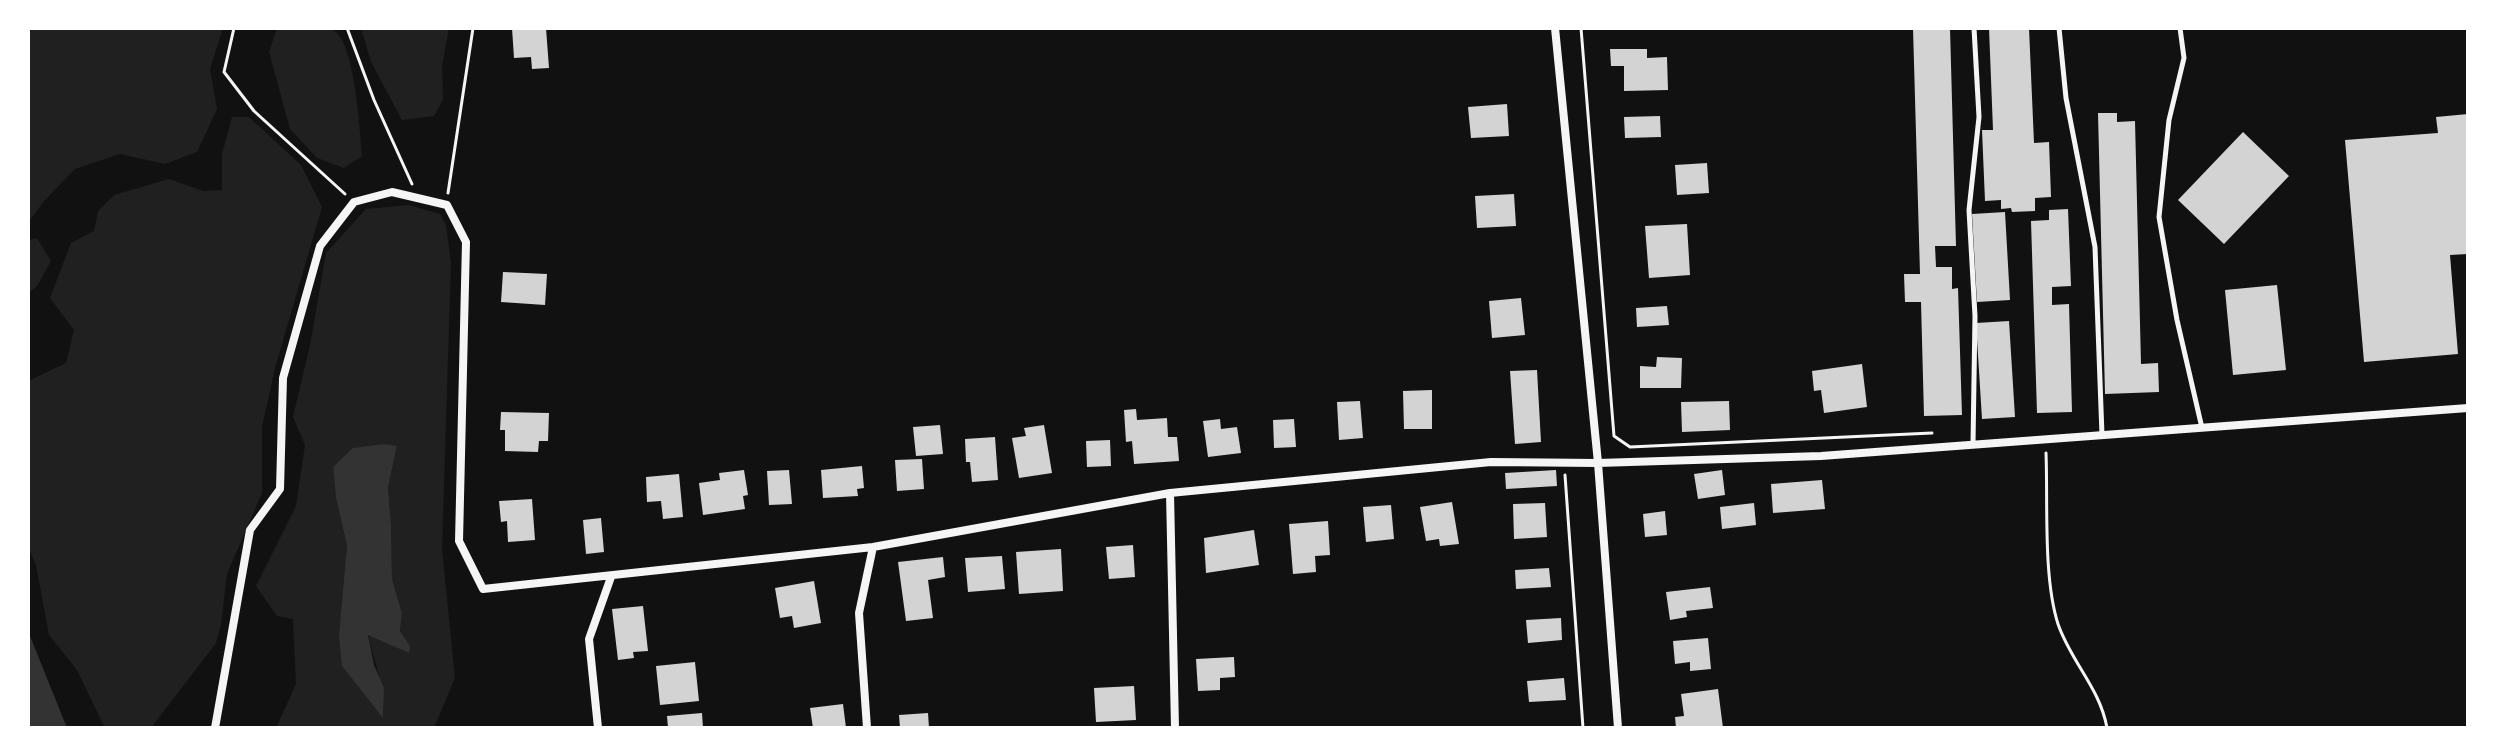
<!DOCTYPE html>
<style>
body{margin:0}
#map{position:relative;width:2496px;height:756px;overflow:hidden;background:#111;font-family:"Golos Text",sans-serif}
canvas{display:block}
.frame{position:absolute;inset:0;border:30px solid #fff;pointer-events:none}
</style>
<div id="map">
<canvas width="2496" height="756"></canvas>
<div class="frame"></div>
</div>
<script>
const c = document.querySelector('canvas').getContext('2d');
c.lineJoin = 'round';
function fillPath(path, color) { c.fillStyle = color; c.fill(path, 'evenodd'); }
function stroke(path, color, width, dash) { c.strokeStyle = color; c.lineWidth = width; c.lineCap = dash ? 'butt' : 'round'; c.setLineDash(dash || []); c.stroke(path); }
const green = new Path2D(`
 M28,28H223L210,69L217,109L197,152L165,164L120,154L75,169L44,201L28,223Z
 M277,28C290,28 323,24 333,30C355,41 360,131 362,156L344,168L317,158L290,129L269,52Z
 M361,28H449L442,66L443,100L434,116L402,120L371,62Z
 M232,117H249L301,165L322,207L275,368L262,427V493L227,574L221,624L216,643L151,728H105L77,670L49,635L36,565L28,547V381L66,363L74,330L50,298L71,243L94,231L98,211L114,195L169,179L203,191L222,190V154Z
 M409,205L440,214L446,225L451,263L442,549L455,678L434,728H276L296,684L293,619L277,616L256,586L296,506L305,445L293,417L310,345L326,253L366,209ZM383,444L397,447L388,486L391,524L392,579L402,613L400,631L410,646L408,653L368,633C374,664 386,686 383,717L342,666L347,546L336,498L333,467Z
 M37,238L51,261L37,286L28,294V240Z`);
const water = new Path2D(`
 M383,444L397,446L388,487L391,524L392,579L402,613L400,631L410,646L409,653L368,635L374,665L384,688L383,718L342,666L339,636L347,546L336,498L333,467L353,448Z
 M28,631L67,728H28Z`);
const building = new Path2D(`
 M512,28H546L549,68L532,69L531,57L514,58Z
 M1913,28H1950L1956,246H1935L1936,267H1952V289L1958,288L1962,415L1924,416L1921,302H1905L1904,274H1920Z
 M1989,28H2029L2034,143L2049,142L2051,197L2035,198V211L2012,212L2011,208L2001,209V200L1985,201L1982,130H1993Z
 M1610,49H1647V58L1667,57L1668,90L1624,91V66H1611Z
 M1507,104L1509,136L1471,138L1468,107Z
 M2098,113H2117V122L2135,121L2141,364L2158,363L2159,392L2105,394Z
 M2468,114V254L2450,255L2458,354L2364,362L2345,140L2438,133L2436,117Z
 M1660,116L1661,137L1625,138L1624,117Z
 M2243,132L2289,176L2224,244L2178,200Z
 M1707,163L1709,193L1677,195L1675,165Z
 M1514,194L1516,226L1477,228L1475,196Z
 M2068,209L2071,286L2052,287V305L2069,304L2072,412L2037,413L2031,221L2049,220V210Z
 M2005,212L2010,300L1977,302L1972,214Z
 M1687,224L1690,275L1649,278L1645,226Z
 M503,272L547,274L545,305L501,302Z
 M2277,285L2286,370L2233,375L2225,290Z
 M1521,298L1525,335L1492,338L1489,301Z
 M1667,306L1669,325L1637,327L1636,308Z
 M2009,321L2015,417L1982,419L1976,323Z
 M1657,357L1682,358L1681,388H1640V366L1656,367Z
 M1862,364L1867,407L1824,413L1821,390L1814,391L1812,371Z
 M1537,370L1541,442L1515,444L1510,371Z
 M1432,390V429H1404L1403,391Z
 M1360,401L1363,438L1339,440L1337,402Z
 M1729,401L1730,430L1682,432L1681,402Z
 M1136,409L1137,420L1167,418L1168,437H1177L1179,461L1134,464L1132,441L1126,442L1124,410Z
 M501,412L549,413L548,441H539L538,452L505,451V430H500Z
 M1220,419L1221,429L1237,427L1241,453L1208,457L1203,421Z
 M1294,419L1296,447L1274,448L1273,420Z
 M940,425L943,454L916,456L913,427Z
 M1044,425L1052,473L1019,478L1012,438L1026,436L1024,428Z
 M995,437L998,480L972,482L970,462H966L965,439Z
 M1110,440L1111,466L1087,467L1086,441Z
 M922,459L924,489L897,491L895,460Z
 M862,466L864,488L857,489L858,496L823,498L821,470Z
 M744,470L748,495L743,496L745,509L703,515L699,483L720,480L719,473Z
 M789,470L792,504L769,505L767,471Z
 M1556,470L1557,486L1506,489L1505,473Z
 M1722,470L1725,495L1698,499L1694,474Z
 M679,474L683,517L663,519L661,501L647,502L646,477Z
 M1822,480L1825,509L1773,513L1771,484Z
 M532,499L535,540L508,542L507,521L501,522L499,501Z
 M1452,502L1459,544L1440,546L1439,539L1426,541L1420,507Z
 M1545,503L1547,537L1514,539L1513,504Z
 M1754,503L1756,525L1722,529L1720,507Z
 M1391,505L1394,539L1366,542L1363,507Z
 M1665,511L1667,535L1645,537L1643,514Z
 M601,518L604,552L586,554L583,520Z
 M1328,521L1330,555L1315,556L1316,572L1293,574L1289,524Z
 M1254,530L1259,565L1206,573L1204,538Z
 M1133,545L1135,577L1109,579L1106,547Z
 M1061,549L1063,591L1019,594L1016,552Z
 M1002,556L1005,589L968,592L965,558Z
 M943,557L945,577L928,580L933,618L906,621L898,562Z
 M1549,568L1551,587L1516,589L1515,570Z
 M814,581L821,623L794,628L792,616L780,618L775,588Z
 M1710,587L1713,608L1686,611L1687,617L1670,620L1666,592Z
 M643,606L648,651L633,652L634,658L618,660L612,609Z
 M1561,618L1562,640L1528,643L1526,620Z
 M1708,638L1711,669L1690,671V662L1675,664L1673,641Z
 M1234,657L1235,677L1220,678V690L1198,691L1196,659Z
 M695,662L699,701L660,705L656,666Z
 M1564,678L1566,700L1529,702L1527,681Z
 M1134,686L1136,720L1096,722L1094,688Z
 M1718,689L1723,728H1676L1675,717L1684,716L1681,694Z
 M843,704L846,728H813L810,708Z
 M702,713L703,728H668L667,716Z
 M928,713L929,728H900L899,715Z`);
const path = new Path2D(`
 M234,28L224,72L254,111L345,194
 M347,28L374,100L412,184
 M1581,28L1614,436L1630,447L1932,433
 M448,193L473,28
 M2046,453C2048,503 2043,577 2058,624C2071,662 2100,688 2107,728
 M1565,475L1583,728`);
const service = new Path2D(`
 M2059,28L2066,98L2095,247L2102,435
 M2180,28L2184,58L2169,120L2159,217L2177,320L2202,428
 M1973,444L1975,316L1969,210L1979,117L1974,28`);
const minor = new Path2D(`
 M1555,28L1598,463L1618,728
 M1170,493L1175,728
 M215,728L250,530L280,489L283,378L320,246L354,202L392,192L447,205L466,242L459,541L483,589L873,547L1170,493L1491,462L1598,463L1821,456L2468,408
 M598,728L589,639L611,577
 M867,728L859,613L873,547`);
fillPath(green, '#202020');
fillPath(water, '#333');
fillPath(building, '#d3d3d3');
stroke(path, '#f5f5f5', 3);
stroke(service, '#f5f5f5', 5);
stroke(minor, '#f5f5f5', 8);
</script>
